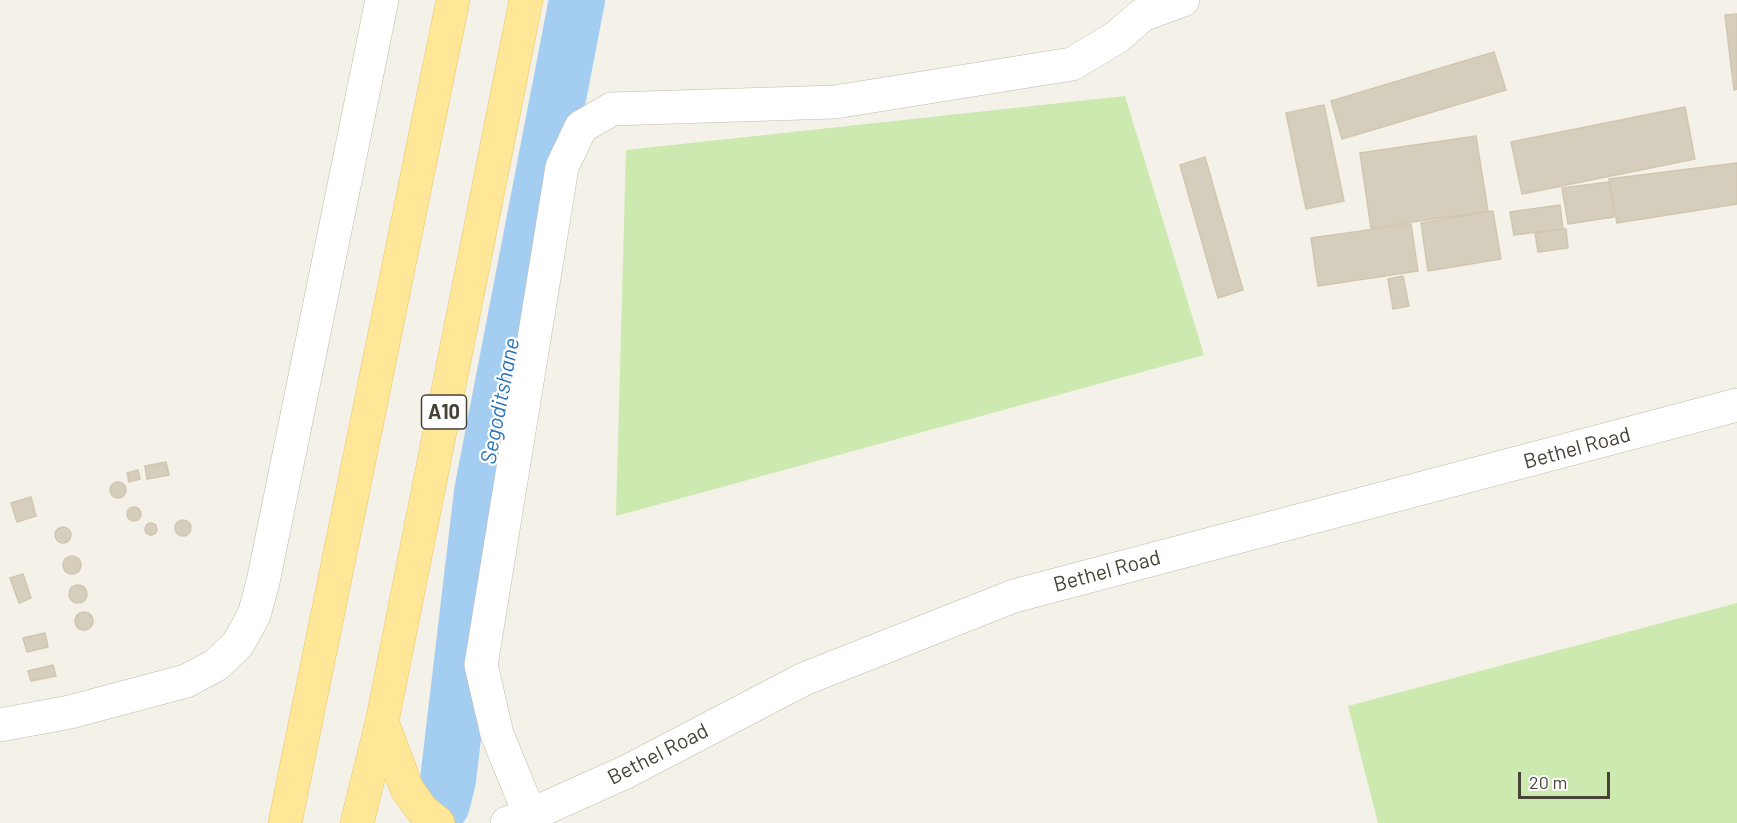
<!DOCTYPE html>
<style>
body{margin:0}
#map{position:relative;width:1737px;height:823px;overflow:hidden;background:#f4f1e8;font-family:Barlow,sans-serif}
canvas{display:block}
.scale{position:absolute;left:1518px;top:772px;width:92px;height:27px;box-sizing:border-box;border:3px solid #484237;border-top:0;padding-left:8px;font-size:18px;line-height:21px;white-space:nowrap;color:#484237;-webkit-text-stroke:4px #fff;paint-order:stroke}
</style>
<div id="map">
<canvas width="1737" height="823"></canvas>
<div class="scale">20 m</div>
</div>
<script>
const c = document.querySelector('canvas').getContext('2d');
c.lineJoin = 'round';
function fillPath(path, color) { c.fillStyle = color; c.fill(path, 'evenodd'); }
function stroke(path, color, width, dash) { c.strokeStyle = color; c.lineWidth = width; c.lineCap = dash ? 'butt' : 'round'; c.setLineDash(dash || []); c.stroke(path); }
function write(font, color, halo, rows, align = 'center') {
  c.font = font + ' Barlow,sans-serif'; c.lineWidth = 4.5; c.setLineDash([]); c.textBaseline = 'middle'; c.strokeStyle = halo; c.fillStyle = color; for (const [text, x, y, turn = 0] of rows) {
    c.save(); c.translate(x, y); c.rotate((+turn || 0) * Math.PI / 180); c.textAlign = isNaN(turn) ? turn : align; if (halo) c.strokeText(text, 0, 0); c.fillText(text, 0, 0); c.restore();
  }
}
const green = new Path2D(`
 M1125,96L1204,355L616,516L626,150Z
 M1737,603V823H1378L1348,706Z`);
const river = new Path2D(`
 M442,804L448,780L482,492L577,0`);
const building = new Path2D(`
 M1737,14V89L1734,90L1725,15Z
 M1494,52L1506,90L1342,139L1331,101Z
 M1324,105L1344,201L1306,209L1286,113Z
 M1685,107L1695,159L1522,194L1511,142Z
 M1476,136L1488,211L1371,228L1360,153Z
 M1205,157L1243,290L1218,298L1180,165Z
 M1737,163V204L1617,223L1609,179Z
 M1609,182L1614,217L1568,224L1562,188Z
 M1560,205L1563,229L1514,235L1510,212Z
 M1493,211L1501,259L1428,271L1421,223Z
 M1411,224L1418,271L1318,286L1311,238Z
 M1566,229L1568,248L1538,252L1535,233Z
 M1403,276L1409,306L1393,309L1388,279Z
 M166,462L169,475L147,479L145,466Z
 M138,470L140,479L129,482L127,473Z
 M110 490a8 8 0 1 1 16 0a8 8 0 1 1-16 0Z
 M31,497L36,516L17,522L11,503Z
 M127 514a7 7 0 1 1 14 0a7 7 0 1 1-14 0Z
 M175 528a8 8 0 1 1 16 0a8 8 0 1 1-16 0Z
 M145 529a6 6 0 1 1 12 0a6 6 0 1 1-12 0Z
 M55 535a8 8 0 1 1 16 0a8 8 0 1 1-16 0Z
 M63 565a9 9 0 1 1 18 0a9 9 0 1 1-18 0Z
 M23,574L31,598L19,603L10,578Z
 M69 594a9 9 0 1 1 18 0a9 9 0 1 1-18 0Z
 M75 621a9 9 0 1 1 18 0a9 9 0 1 1-18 0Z
 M45,633L48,647L27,652L23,638Z
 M53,665L56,676L31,681L28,671Z`);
const minor = new Path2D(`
 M0,725L70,712L186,681L216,665L238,644L254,615L263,582L382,0
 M530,815L497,734L481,665L562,167L581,127L612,109L835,102L1072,64L1117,37L1142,15L1183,0
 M507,823L530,815L626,772L804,679L1014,596L1737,405`);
const major = new Path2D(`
 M382,722L407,789L423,811L438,823
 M285,823L453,0
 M357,823L382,722L526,0`);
const shields = [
 [444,412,45]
];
const shieldNames = [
 ["A10",444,412]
];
const streetNames = [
 ["Bethel Road",1577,448,-15],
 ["Bethel Road",1107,571,-15],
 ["Bethel Road",658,754,-27]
];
const waterNames = [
 ["Segoditshane",500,401,-79]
];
fillPath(green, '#cce9b0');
stroke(river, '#a4cdf2', 56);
fillPath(building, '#d6cebd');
stroke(building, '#d1c6b0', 1.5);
stroke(minor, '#c0baaa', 34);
stroke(major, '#e6c765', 34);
stroke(minor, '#fff', 33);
stroke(major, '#ffe797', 33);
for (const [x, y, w] of shields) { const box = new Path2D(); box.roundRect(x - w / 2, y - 17, w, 34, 4.5); c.fillStyle = '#fff'; c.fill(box); stroke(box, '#484237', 1.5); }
write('bold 20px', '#484237', null, shieldNames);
write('21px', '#484237', '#fff', streetNames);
write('italic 22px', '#2d74b6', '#fff', waterNames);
</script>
